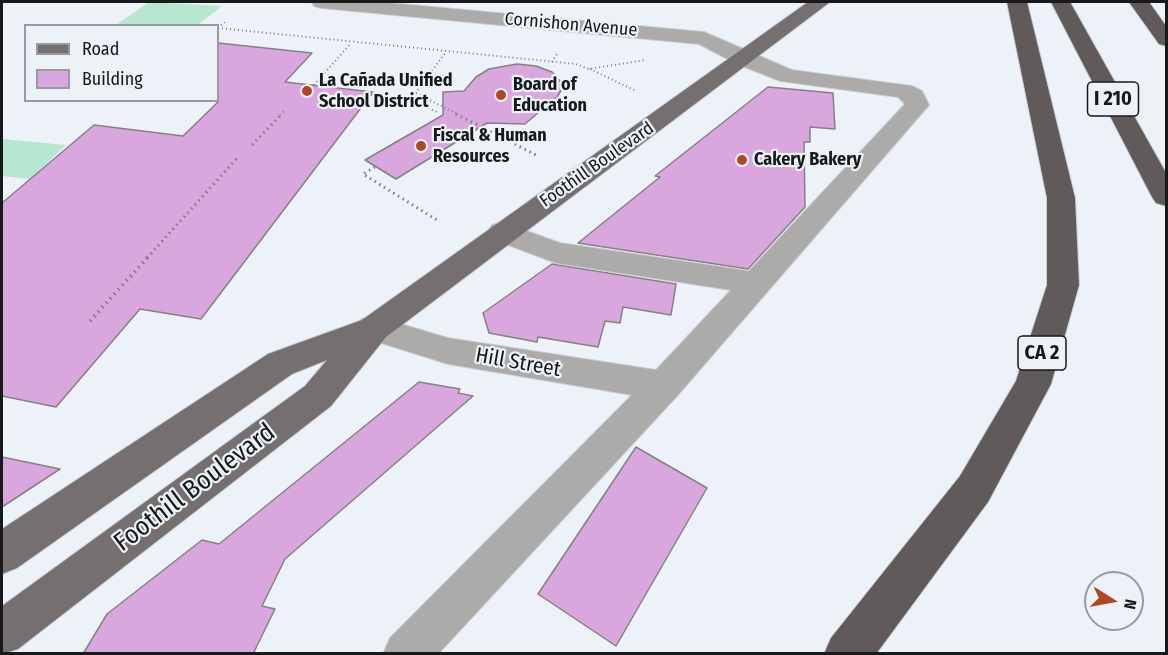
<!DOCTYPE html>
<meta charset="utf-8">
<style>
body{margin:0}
#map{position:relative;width:1168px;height:655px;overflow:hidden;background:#ecf2f7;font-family:"Fira Sans Condensed",sans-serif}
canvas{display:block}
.frame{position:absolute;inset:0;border:3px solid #17191b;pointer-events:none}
.legend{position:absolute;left:24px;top:24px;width:195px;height:78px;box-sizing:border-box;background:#ecf2f7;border:2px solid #979b9f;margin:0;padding:8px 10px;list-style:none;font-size:18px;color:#17191b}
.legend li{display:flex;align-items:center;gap:12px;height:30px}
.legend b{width:30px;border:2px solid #979b9f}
.north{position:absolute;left:1084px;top:571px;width:60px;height:60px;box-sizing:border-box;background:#ecf2f7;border:2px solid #979b9f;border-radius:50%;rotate:101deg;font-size:16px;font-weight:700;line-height:24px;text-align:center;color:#17191b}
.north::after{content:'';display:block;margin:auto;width:21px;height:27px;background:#ae4723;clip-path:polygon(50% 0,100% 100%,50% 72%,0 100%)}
</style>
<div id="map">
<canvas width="1168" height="655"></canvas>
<div class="frame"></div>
<ul class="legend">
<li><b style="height:8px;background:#756f6f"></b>Road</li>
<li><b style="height:16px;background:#d9a7dd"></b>Building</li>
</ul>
<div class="north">N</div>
</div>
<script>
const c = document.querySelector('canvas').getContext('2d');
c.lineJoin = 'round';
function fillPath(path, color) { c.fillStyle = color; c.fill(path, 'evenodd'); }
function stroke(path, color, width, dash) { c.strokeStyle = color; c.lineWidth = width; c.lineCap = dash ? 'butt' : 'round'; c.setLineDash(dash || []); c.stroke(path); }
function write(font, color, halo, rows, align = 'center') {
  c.font = font + ' "Fira Sans Condensed",sans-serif'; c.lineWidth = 4.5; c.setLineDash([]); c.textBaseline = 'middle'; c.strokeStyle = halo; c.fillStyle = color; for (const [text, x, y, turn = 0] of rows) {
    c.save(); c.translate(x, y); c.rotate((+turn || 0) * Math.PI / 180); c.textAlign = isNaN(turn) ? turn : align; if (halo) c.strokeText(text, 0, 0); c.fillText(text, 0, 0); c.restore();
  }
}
const green = new Path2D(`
 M149,2L222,6L198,25H116Z
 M2,139L66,145L30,179L2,176Z`);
const building = new Path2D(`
 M218,43L312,53L285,82L373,92L201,319L140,309L56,407L2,396V203L94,125L183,136L218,102Z
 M517,64L536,66L552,72L560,81L562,89L557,97L525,124L487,123L396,179L365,160L443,115V92L464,91L476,77L489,69Z
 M768,87L833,93L835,129L810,127V142H804L805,207L748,269L578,243L660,177L655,176Z
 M552,264L676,284L671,315L623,307L620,323L605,321L598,347L538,337L537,342L489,333L483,313Z
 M419,382L460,389L458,393L473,396L285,559L262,606L275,609L253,654H83L107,614L202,540L219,544Z
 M636,447L707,488L616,646L538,594Z
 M2,457L60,469L2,507Z`);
const pathFar2 = new Path2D(`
 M218,28L576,64L589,69L645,60
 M218,28L225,22
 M552,62L557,54
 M590,69L636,91
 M314,85L351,43
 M416,93L459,115
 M371,95L410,100L446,52
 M410,100L439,113
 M280,115L285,110`);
const pathFar1 = new Path2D(`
 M456,114L536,155
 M252,145L282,114
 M375,167L363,174L440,222
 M147,258L239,156`);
const path = new Path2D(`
 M90,321L149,256`);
const minor = new Path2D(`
 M312,2H379L704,32L792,70L912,86L922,91L929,105L677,396L438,654H383L390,638L632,395L448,364L362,337L357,328L362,319L374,316L448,338L656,370L731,290L556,263L492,239L487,232L492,225L502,222L560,243L749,271L905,104L898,97L780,81L737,64L699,44L321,8L314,6Z`);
const major = new Path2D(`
 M808,2H830L386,337L331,406L18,649L2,654V606L305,386L327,360L292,374L17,568L2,574V529L268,354L362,320Z`);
const highway = new Path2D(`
 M1007,2H1027L1075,198L1079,285L1051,384L988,502L876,654H824L831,638L960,476L1016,381L1047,285V198Z
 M1051,2H1070L1166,173V206L1156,203L1152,197Z
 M1129,2H1149L1166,26V46L1159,44Z`);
const markers = [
 [307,91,6,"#ae4723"],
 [501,95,6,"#ae4723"],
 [421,146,6,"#ae4723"],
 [742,160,6,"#ae4723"]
];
const farStreetnames = [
 ["Cornishon Avenue",571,25,5],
 ["Foothill Boulevard",597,165,-35]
];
const farPoinames = [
 ["La Cañada Unified",319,81],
 ["School District",319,102],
 ["Board of",513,85],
 ["Education",513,106],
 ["Fiscal & Human",433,136],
 ["Resources",433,157],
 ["Cakery Bakery",754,160]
];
const shields = [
 [1113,99,51],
 [1042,353,48]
];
const shieldNames = [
 ["I 210",1113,99],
 ["CA 2",1042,353]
];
const streetNames = [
 ["Hill Street",518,363,10]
];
const nearStreetnames = [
 ["Foothill Boulevard",195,488,-37]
];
fillPath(green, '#b7e7d0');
fillPath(building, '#d9a7dd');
stroke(building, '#858085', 1.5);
stroke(minor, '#cacfd4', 2);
stroke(major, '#cacfd4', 2);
stroke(highway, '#cacfd4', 2);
stroke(pathFar2, '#7c7f83', 2, [1, 3]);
stroke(pathFar1, '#7c7f83', 3, [1.5, 4]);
stroke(path, '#7c7f83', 4, [1.5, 4.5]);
fillPath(minor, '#adaaaa');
fillPath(major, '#756f6f');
fillPath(highway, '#615a5a');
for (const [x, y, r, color] of markers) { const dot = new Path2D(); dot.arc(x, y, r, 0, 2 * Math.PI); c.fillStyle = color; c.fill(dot); stroke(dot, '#ecf2f7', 2); }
write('18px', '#17191b', '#ecf2f7', farStreetnames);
write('bold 18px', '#17191b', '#ecf2f7', farPoinames, 'left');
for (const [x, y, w] of shields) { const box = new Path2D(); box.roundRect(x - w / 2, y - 17, w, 34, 4.5); c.fillStyle = '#ecf2f7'; c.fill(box); stroke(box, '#17191b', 1.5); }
write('bold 20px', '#17191b', null, shieldNames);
write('21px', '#17191b', '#ecf2f7', streetNames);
write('26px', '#17191b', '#ecf2f7', nearStreetnames);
</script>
